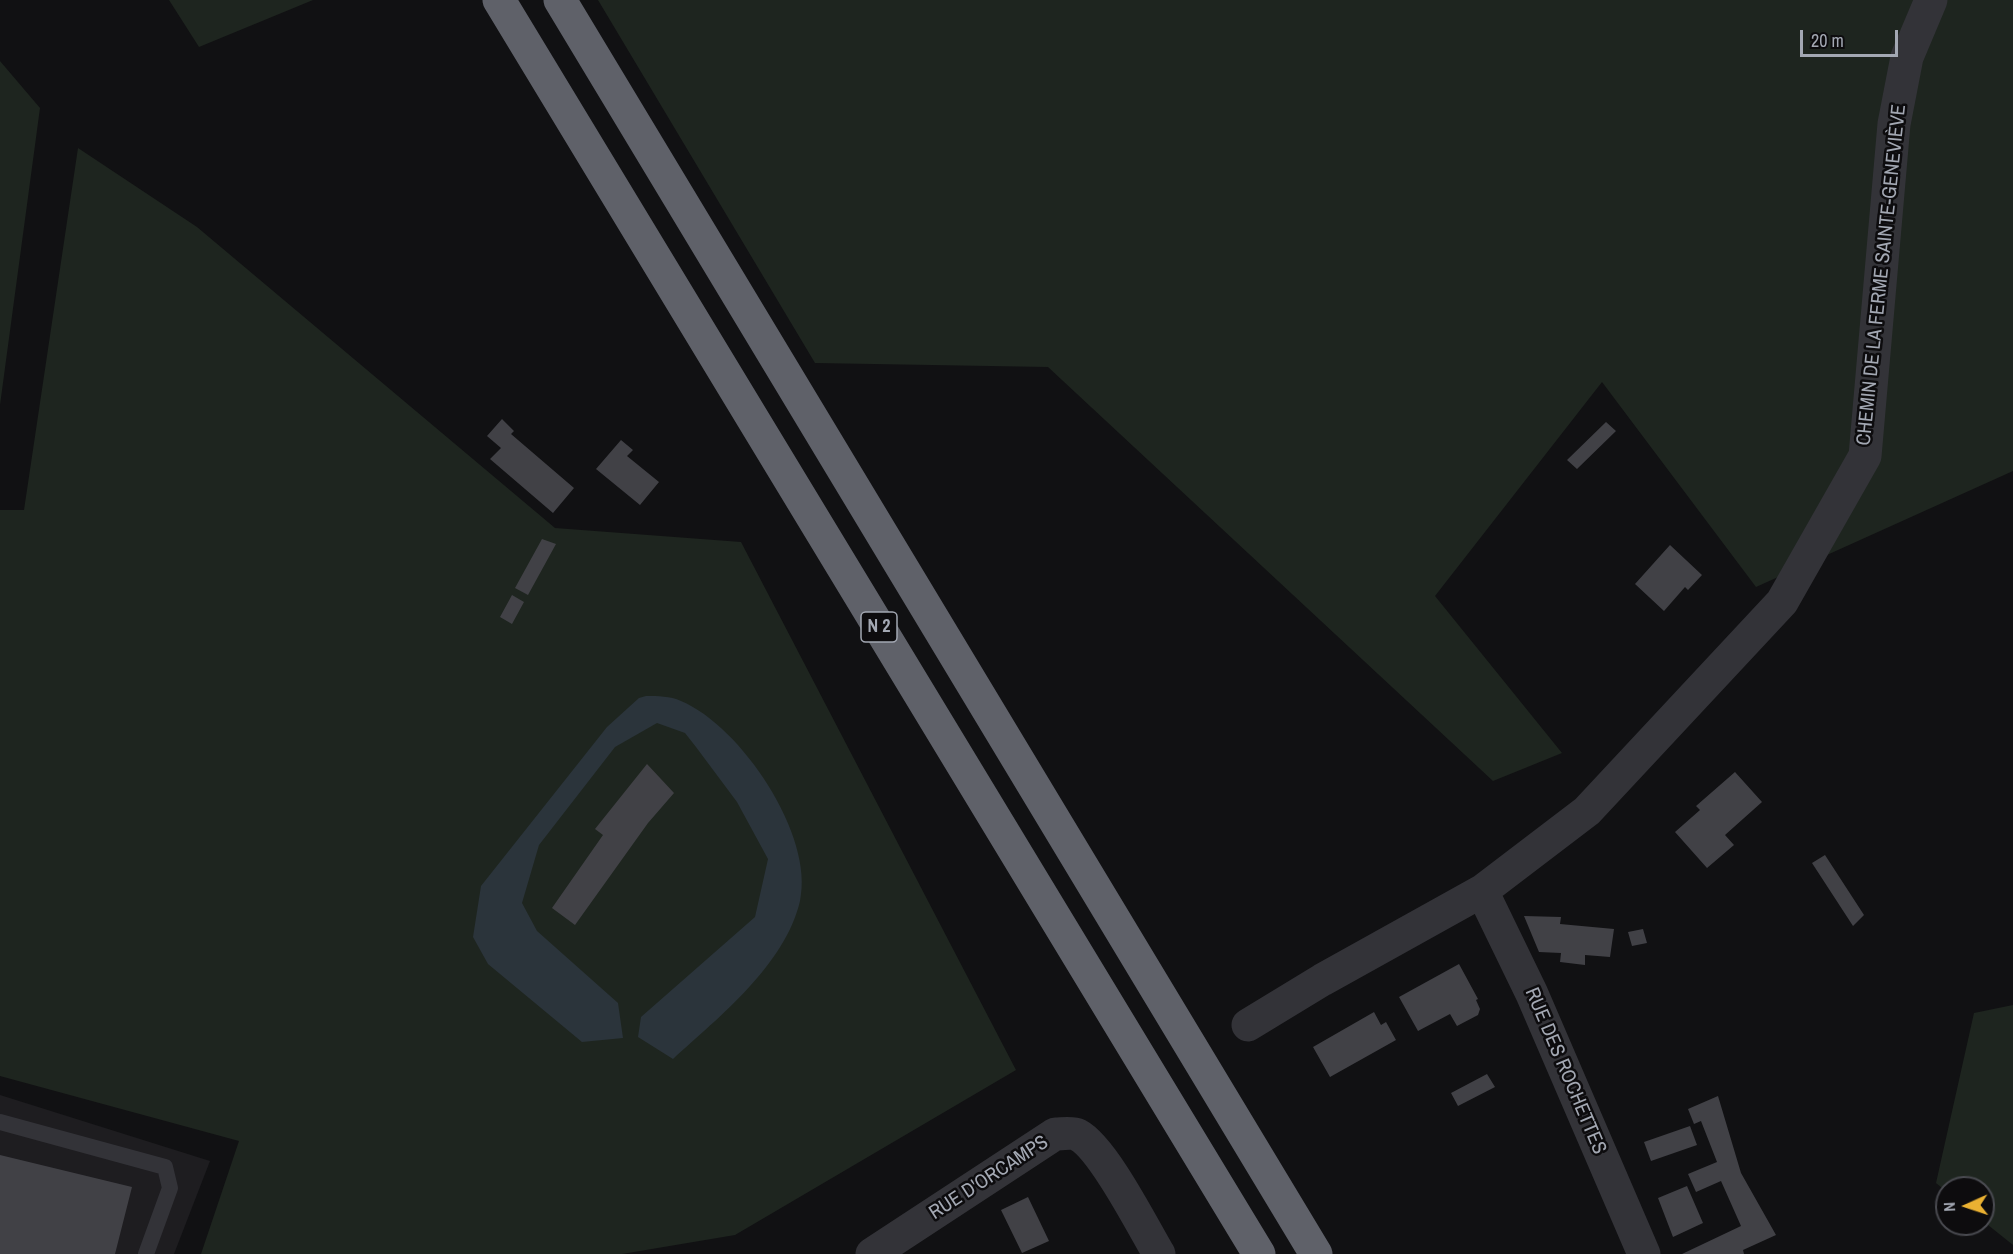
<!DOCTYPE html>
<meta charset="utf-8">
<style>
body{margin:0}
#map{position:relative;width:2013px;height:1254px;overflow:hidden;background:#111113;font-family:"Archivo Narrow",sans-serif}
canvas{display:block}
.north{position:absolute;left:1935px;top:1176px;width:60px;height:60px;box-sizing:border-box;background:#0d0c0e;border:2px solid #494a50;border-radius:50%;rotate:267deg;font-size:16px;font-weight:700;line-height:24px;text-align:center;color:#a3a8b3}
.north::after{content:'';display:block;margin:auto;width:21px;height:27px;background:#eab132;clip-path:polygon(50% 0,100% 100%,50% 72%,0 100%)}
.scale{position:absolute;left:1800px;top:30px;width:98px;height:27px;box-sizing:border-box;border:3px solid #a3a8b3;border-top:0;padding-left:8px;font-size:18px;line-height:21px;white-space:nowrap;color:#a3a8b3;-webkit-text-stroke:4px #0d0c0e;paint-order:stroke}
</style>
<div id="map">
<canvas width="2013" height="1254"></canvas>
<div class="north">N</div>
<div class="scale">20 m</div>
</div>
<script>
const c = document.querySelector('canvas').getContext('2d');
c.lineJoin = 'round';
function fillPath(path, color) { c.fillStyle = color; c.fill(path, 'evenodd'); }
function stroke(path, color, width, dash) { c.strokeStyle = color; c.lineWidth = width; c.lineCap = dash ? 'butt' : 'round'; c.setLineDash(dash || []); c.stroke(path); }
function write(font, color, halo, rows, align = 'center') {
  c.font = font + ' "Archivo Narrow",sans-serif'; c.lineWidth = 5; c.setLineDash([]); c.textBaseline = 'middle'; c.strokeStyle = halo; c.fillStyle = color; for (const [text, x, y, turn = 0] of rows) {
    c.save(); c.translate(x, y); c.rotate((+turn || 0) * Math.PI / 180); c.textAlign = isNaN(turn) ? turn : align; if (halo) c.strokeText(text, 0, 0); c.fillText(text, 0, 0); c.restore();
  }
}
const built = new Path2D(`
 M0,1095L210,1161L174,1254H0Z`);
const green = new Path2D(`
 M169,0H313L199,47Z
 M598,0H2013V471L1756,587L1602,382L1435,596L1562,753L1493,781L1048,367L815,363Z
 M0,61L40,108L0,405Z
 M78,148L197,227L555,528L741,542L1016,1070L735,1235L622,1254H201L239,1141L0,1076V510H24Z
 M2013,1005V1245L1983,1221V1188H1947V1192L1936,1183L1974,1013Z`);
const water = new Path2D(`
 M646,696C658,696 670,696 681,701C741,726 815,836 800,901C785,965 719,1017 673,1059L638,1037L641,1017L755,917L768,859L737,802L696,747L685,733L657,723L615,747L539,845L522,903L537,931L618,1003L623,1038L582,1042L488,964L473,937L481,886L607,727L639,698Z`);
const building = new Path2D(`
 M502,419L514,431L511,434L574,488L553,513L490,459L501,448L487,436Z
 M1606,422L1616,431L1577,469L1567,460Z
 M621,440L633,450L627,456L659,482L640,505L596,469Z
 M542,539L556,544L528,595L515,588Z
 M1670,545L1702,575L1688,590L1685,587L1664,611L1635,584Z
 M512,595L524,602L512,624L500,617Z
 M647,764L674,793L648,823L575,925L552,908L603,835L595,829Z
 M1735,772L1762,802L1725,835L1734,845L1707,868L1675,832L1700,810L1696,806Z
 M1825,855L1864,915L1853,926L1812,863Z
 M1524,916L1561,917L1560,924L1614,929L1610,957L1585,955V965L1560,962L1561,953L1539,952Z
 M1643,929L1647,943L1632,946L1628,932Z
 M1459,964L1478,999L1476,1000L1480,1009L1478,1015L1457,1026L1450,1014L1418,1031L1399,997Z
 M1374,1012L1381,1025L1386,1022L1396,1040L1330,1077L1313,1047Z
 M1487,1074L1495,1087L1458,1106L1451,1093Z
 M1718,1096L1741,1173L1776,1235L1743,1250L1744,1254H1682L1741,1226L1721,1181L1696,1192L1688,1174L1717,1162L1701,1121L1694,1124L1688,1109Z
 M1690,1126L1697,1145L1651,1161L1644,1142Z
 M0,1155L132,1187L115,1254H0Z
 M1687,1186L1703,1223L1673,1237L1658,1198Z
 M1028,1197L1049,1241L1022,1253L1001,1210Z`);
const lane = new Path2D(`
 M0,1122L165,1167L170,1188L146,1254`);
const street = new Path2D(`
 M1482,891L1532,994L1644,1254
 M1248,1025L1322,980L1482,891L1587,811L1782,602L1865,456L1894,124L1907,57L1931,0
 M872,1254L1055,1134C1062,1134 1072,1132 1078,1135C1103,1148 1143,1227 1159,1254`);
const highway = new Path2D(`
 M499,0L1259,1254
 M560,0L1316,1254`);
const shields = [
 [879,627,36]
];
const shieldNames = [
 ["N 2",879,627]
];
const streetNames = [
 ["CHEMIN DE LA FERME SAINTE-GENEVIÈVE",1882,275,-84],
 ["RUE DES ROCHETTES",1565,1071,67],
 ["RUE D'ORCAMPS",989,1178,-33]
];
fillPath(built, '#1e1d20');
fillPath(green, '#1e251f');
fillPath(water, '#2b343b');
fillPath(building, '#414146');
stroke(lane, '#333338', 16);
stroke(street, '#333338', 33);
stroke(highway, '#5f6169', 33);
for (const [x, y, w] of shields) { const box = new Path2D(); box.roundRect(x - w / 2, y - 15, w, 30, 4.5); c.fillStyle = '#0d0c0e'; c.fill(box); stroke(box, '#a3a8b3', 1.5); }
write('bold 18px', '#a3a8b3', null, shieldNames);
write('20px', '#a3a8b3', '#0d0c0e', streetNames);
</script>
